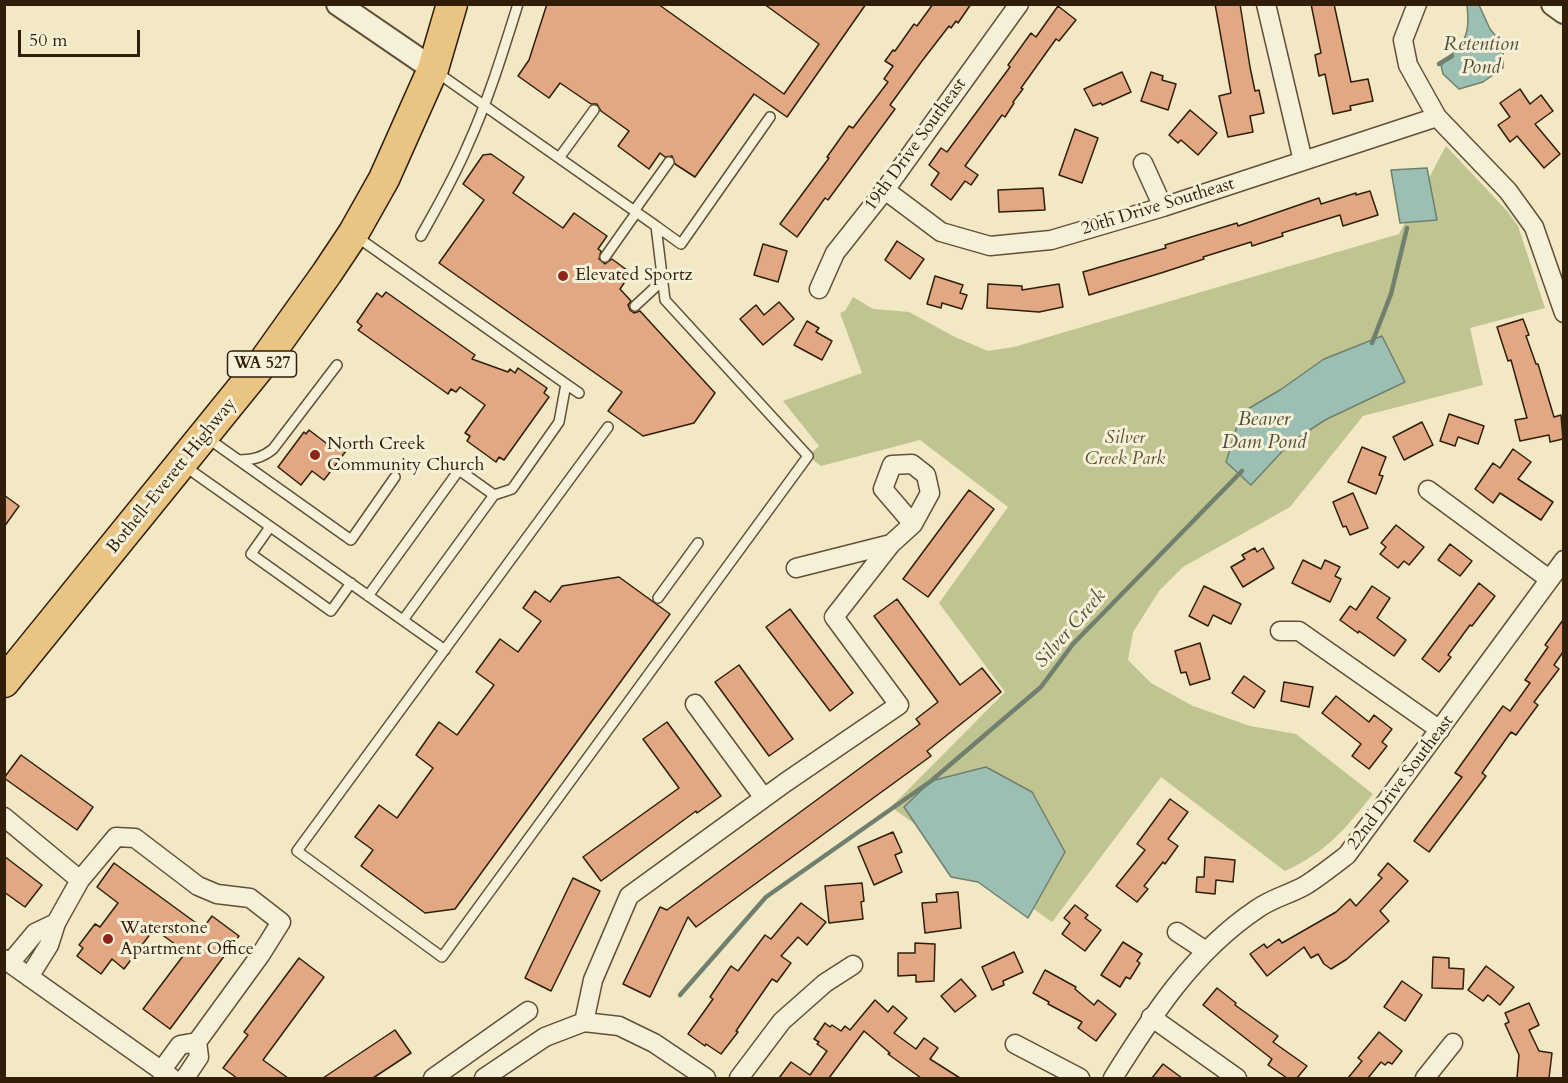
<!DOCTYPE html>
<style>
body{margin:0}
#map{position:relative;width:1568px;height:1083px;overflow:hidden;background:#f2e8c4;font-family:Cardo,serif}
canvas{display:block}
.frame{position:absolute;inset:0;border:6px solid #311e09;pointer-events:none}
.scale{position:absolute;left:18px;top:30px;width:122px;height:27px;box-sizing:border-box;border:3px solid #311e09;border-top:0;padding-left:8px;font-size:18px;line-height:21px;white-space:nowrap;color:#311e09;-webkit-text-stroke:4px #f7f0d9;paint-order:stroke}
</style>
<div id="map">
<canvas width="1568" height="1083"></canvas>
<div class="frame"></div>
<div class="scale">50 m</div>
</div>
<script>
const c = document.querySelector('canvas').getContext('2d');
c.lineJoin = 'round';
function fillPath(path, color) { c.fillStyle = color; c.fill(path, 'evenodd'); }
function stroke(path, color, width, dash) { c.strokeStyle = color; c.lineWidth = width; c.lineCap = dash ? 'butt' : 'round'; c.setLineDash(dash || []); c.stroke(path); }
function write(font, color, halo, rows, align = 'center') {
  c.font = font + ' Cardo,serif'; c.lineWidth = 6; c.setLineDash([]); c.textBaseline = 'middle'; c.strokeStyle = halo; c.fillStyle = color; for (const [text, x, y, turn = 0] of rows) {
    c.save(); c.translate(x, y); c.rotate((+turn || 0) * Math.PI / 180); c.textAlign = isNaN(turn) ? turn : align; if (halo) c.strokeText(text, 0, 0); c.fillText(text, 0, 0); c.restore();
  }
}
const green = new Path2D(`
 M1446,146L1508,212L1518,226L1545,308L1470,328L1483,385L1363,416L1290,507L1183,567L1159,591L1133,632L1128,660L1151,683L1193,706L1250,726L1296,734L1373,794C1344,830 1328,851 1285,871L1161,777L1052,922L891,807L1005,692L939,603L1008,507L920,440L821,466L808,456L819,446L783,401L862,373L840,313L845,311L853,297L873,309L909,312L955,337L988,351L1014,347L1399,234Z`);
const water = new Path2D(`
 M1467,5H1479L1490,29L1503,45V68L1483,82L1459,89L1443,74L1441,65C1464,42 1471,38 1467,5Z
 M1427,168L1437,220L1400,223L1391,170Z
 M1382,336L1405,382L1325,420L1290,443L1251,485L1226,462L1241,413L1280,390L1324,359Z
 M986,767L1032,792L1065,852L1028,918L978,882L951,877L904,807L931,781Z`);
const stream = new Path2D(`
 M1439,64L1452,56
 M1372,343L1391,294L1407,228
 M680,995L766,897L931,781L1041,687L1073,644L1242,471`);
const building = new Path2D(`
 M547,4H658L784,94L819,44L764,4H866L787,117L754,94L695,177L675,164L672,156L665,157L660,153L649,169L618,146L629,131L601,111L597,104H591L560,83L549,98L518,76L529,60Z
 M933,4H971L958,23L956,21L951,28L949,26L922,61L890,105L895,109L828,200L825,198L797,237L780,224L829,158L827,157L849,126L853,128L888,82L884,79L893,66L885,61L893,50L895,51L914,24L917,26Z
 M1215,4H1240L1250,67L1255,91L1259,90L1264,113L1250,116L1253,132L1228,137L1219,96L1231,93Z
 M1311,4H1334L1351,82L1368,79L1373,101L1350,106L1351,110L1333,114L1325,74L1319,76L1315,55L1321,53Z
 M1058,6L1076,20L1059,41L1056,39L1021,88L1023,89L1013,102L1014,103L1005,117L1002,115L965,166L978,175L971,185L965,181L951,200L931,185L939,173L929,165L941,148L947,152L1010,67L1008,65L1031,33L1036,37Z
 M1122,72L1131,92L1102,105L1101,103L1093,106L1084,89Z
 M1151,72L1163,76L1162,80L1176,84L1168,110L1141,101Z
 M1520,89L1530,104L1541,95L1553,111L1535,124L1560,154L1544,168L1517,136L1510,142L1498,125L1510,117L1500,103Z
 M1190,110L1217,133L1198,155L1181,140L1178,143L1169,135Z
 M1075,129L1098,138L1082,183L1059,175Z
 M491,154L524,177L513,193L563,228L574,213L607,236L598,249L601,251L599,259L605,264L612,259L631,273L620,289L631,301L628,305L630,310L634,313L640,311L715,393L694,423L643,436L608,411L622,392L439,263L484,200L463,184L483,155Z
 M1043,188L1045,210L999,212L998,190Z
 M1370,191L1378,215L1343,226L1340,215L1282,233L1283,236L1252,246L1251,242L1203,257L1204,259L1161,273L1089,295L1083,272L1166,248L1165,245L1237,223L1238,226L1319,198L1321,204L1356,193V195Z
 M897,241L924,259L910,279L885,260Z
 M763,244L787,251L778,282L754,275Z
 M935,276L963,285L960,293L967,295L962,309L942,303L941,308L927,304Z
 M988,284L1022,286V290L1059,284L1063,307L1039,312L987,308Z
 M386,292L475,355L472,359L508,372L510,369L515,373L518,368L547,388L544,393L549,397L504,460L499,457L496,462L467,441L470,436L465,433L485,405L460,387L456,392L451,389L448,394L358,330L362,326L357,322L377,293L382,297Z
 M779,302L794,319L763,345L740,319L756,305L764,315Z
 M1523,319L1529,335L1526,336L1536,364H1538L1554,417L1561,415L1563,439L1550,442L1549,435L1520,441L1515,420L1527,418L1511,360L1508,361L1497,327Z
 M807,321L819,328L816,332L832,341L822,360L794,345Z
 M1449,414L1484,426L1478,444L1458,437L1455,446L1440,441Z
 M1422,422L1433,445L1404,460L1393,437Z
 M309,430L330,446L334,441L346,451L324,480L312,471L301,485L278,467L304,432L306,434Z
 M1362,447L1386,457L1379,475L1383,476L1376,494L1348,482Z
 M1513,449L1531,462L1518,479L1553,502L1541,520L1500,493L1493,503L1475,489L1493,463L1500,468Z
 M969,490L994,509L928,597L903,579Z
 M1353,493L1368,528L1350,535L1346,526L1343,527L1333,502Z
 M4,495L19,506L4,527Z
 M1396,525L1424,547L1409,565L1404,561L1398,568L1380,554L1386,547L1381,543Z
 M1450,544L1472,561L1460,576L1438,560Z
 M1255,548L1257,552L1263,548L1274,568L1243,587L1231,567L1245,559L1242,555Z
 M1303,560L1321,569L1325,560L1340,567L1335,576L1341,579L1330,602L1292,583Z
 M619,577L670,614L455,909L425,913L361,866L373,850L355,837L379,805L397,818L433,768L416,755L439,722L457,735L494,685L476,672L500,639L518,652L541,621L523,608L535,591L550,602L562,586Z
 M1479,583L1495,596L1472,626L1470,625L1448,655L1451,657L1439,672L1422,659Z
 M1204,586L1241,604L1231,624L1213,615L1208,626L1189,616Z
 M1372,586L1390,598L1377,618L1406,640L1394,656L1359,631L1358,633L1340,620L1350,606L1356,610Z
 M897,599L960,685L982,668L1001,692L927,751L931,756L696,927L688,917L650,997L623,984L660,907L667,910L920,724L916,719L938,702L874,616Z
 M790,609L853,693L830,711L766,627Z
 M1563,620V652L1554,665L1559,669L1534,702L1538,705L1516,735L1511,732L1482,773L1486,776L1429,852L1414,841L1462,777L1455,773L1503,706L1510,711L1530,683L1525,680L1548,647L1545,645Z
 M1200,643L1210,679L1190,685L1186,672L1181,673L1175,651Z
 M739,665L793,739L769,756L715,682Z
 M1244,676L1265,691L1254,708L1232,693Z
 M1284,682L1313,687L1309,707L1281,701Z
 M1336,696L1369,722L1374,715L1392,729L1382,742L1387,746L1369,769L1352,756L1361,744L1322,713Z
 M667,722L721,796L697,813L696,811L601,881L583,857L679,788L643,739Z
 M21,755L93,807L77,830L4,778Z
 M1170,799L1188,812L1168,839L1178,846L1165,864L1163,862L1144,886L1148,889L1137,902L1116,886L1145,850L1137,844Z
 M893,832L902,852L895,855L902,872L874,885L858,847Z
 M4,856L42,885L25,907L4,892Z
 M1205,857L1235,860L1233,882L1216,880L1215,894L1196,892L1197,877H1204Z
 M114,863L203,928L212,916L239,936L170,1029L143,1009L186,952L154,929L124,969L112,959L101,974L77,956L83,948L79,945L95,924L100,927L118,903L97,887Z
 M1388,863L1408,881L1380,911L1389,921L1347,959L1331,969L1324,964L1318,954L1311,958L1304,947L1267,976L1250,954L1264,944L1267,948L1279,939L1282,943L1336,912L1350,899L1356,906L1382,878L1378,875Z
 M573,878L600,891L551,991L525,978Z
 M862,883L864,901L861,902L863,919L829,923L825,886Z
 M958,892L961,928L925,933L922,903L937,902L936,894Z
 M801,903L826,922L807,945L798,937L781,956L791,963L777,982L772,979L736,1031L738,1032L721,1054L706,1044L705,1046L688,1034L713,999L710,997L731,966L738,971L765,935L771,939Z
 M1075,905L1088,915L1085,918L1101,930L1085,951L1062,934L1070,923L1064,918Z
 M1123,942L1142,954L1137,961L1140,963L1130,979L1126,977L1120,987L1101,975Z
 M915,943L935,944L934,981L916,982V975L898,976V953H915Z
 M1014,952L1023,972L1003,981L1004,985L992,990L982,967Z
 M1433,957L1449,958V968L1464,969L1463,989L1432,988Z
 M299,958L324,977L263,1060L288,1078H237L223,1068L248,1035L244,1032Z
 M1486,966L1514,987L1500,1005L1488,995L1483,1001L1468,990Z
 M1045,970L1076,987L1075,989L1094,1005L1098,1000L1116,1014L1096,1041L1078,1028L1082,1022L1048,1004L1049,1002L1033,993Z
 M961,979L976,996L955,1012L941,996Z
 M1402,981L1422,995L1405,1021L1384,1007Z
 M1217,988L1236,1003L1235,1005L1278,1036L1273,1042L1307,1066L1297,1078H1287L1268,1065L1272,1059L1203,1005Z
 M875,1000L888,1012L893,1006L907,1018L894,1033L916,1049L924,1038L938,1048L930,1059L960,1078H921L888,1054L890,1053L864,1031L829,1078H779L791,1062L810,1075L827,1051L817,1044L819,1042L814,1039L825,1023L830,1027L832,1025L841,1031L845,1026L850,1030Z
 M1529,1003L1539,1025L1529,1030L1539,1051L1552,1053L1549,1078H1517L1519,1055L1505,1024L1509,1022L1505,1013Z
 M395,1030L411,1053L373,1078H323Z
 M1379,1032L1402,1051L1392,1064L1388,1062L1385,1065L1381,1062L1368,1078H1348L1362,1061L1358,1058Z
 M1163,1064L1182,1078H1152Z`);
const service = new Path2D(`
 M435,71L656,226L665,300L808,456L442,957L297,851L608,427
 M559,158L594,110
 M634,211L669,162
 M656,226L681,244L770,117
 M421,236C437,207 454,178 467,147C488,101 503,52 518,4
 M357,237L566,384L559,422L512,489L494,495
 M605,257L636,213
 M635,306L663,280
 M566,384L579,393
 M206,437L351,540L395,477
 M238,460C252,460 262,458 273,449L337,365
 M183,465L445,650
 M270,527L251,554L331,611L351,583
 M368,596L459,470L494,495L403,620
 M658,598L698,543`);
const minor = new Path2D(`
 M1266,4L1303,161
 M1417,4L1403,40L1408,65L1437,117L1508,191L1534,227L1564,313
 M1143,163L1163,207
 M885,190L941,232L990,246L1051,240L1163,207L1437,117
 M819,289L835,253L885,190L1019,4
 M1428,490L1549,579
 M796,568L891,544
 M1280,631H1299L1440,730
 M695,704L764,798
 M4,817L80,880
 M1177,932L1206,951
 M4,959L172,1078
 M10,963L35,933L56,923
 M29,977L49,945L56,923L80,880L116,837L135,838L198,886L217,894L250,898L281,922L261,954L197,1042L199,1057L185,1078
 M1151,1017L1237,1078
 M584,1022L593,980L629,896L786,782L899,705L834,617L891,544L913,524L930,493L926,475L912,464L892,465L883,489L913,524
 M1015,1044L1080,1078
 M161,1071L180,1045L197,1042
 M433,1078L528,1011
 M484,1078L545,1037L584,1022L619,1026L654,1043L706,1078
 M739,1078L782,1021L825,983L853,965
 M1113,1078C1153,1014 1193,952 1257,909C1272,898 1291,894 1306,885C1320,876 1334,865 1347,855L1564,560
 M1425,1078L1453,1043`);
const tertiary = new Path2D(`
 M338,4L433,69
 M1553,4L1564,12`);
const primary = new Path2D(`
 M4,682L265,360L327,273L353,234L384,179L433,69L452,4`);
const markers = [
 [563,276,6,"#8f2418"],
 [315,455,6,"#8f2418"],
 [108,939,6,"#8f2418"]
];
const shields = [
 [262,364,69]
];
const shieldNames = [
 ["WA 527",262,364]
];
const streetNames = [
 ["19th Drive Southeast",916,145,-54],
 ["20th Drive Southeast",1158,207,-17],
 ["Bothell-Everett Highway",172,476,-51],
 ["22nd Drive Southeast",1401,783,-53]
];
const poiNames = [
 ["Elevated Sportz",575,276],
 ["North Creek",327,445],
 ["Community Church",327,466],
 ["Waterstone",120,929],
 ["Apartment Office",120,950]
];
const parkNames = [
 ["Silver",1125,439],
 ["Creek Park",1125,460]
];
const waterNames = [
 ["Retention",1481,45],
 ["Pond",1481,68],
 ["Beaver",1264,420],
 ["Dam Pond",1264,443],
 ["Silver Creek",1071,629,-49]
];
fillPath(green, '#bfc490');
fillPath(water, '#9bc0b3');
stroke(water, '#717f6f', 1.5);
stroke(stream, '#717f6f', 4.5);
fillPath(building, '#e2a884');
stroke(building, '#311e09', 1.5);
stroke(service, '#615038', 12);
stroke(minor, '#615038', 21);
stroke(tertiary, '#615038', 26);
stroke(primary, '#311e09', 33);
stroke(service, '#f7f0d9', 9);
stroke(minor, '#f7f0d9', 18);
stroke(tertiary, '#f7f0d9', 22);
stroke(primary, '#e9c482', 30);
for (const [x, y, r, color] of markers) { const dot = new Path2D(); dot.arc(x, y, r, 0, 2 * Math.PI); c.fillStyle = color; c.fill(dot); stroke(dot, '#f7f0d9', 2); }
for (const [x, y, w] of shields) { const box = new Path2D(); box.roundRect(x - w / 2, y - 13, w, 26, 4.5); c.fillStyle = '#f7f0d9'; c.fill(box); stroke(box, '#311e09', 1.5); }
write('bold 16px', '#311e09', null, shieldNames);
write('18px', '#311e09', '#f7f0d9', streetNames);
write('18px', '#311e09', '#f7f0d9', poiNames, 'left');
write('italic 18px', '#5c5032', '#f7f0d9', parkNames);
write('italic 20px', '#514f3c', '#f7f0d9', waterNames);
</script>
